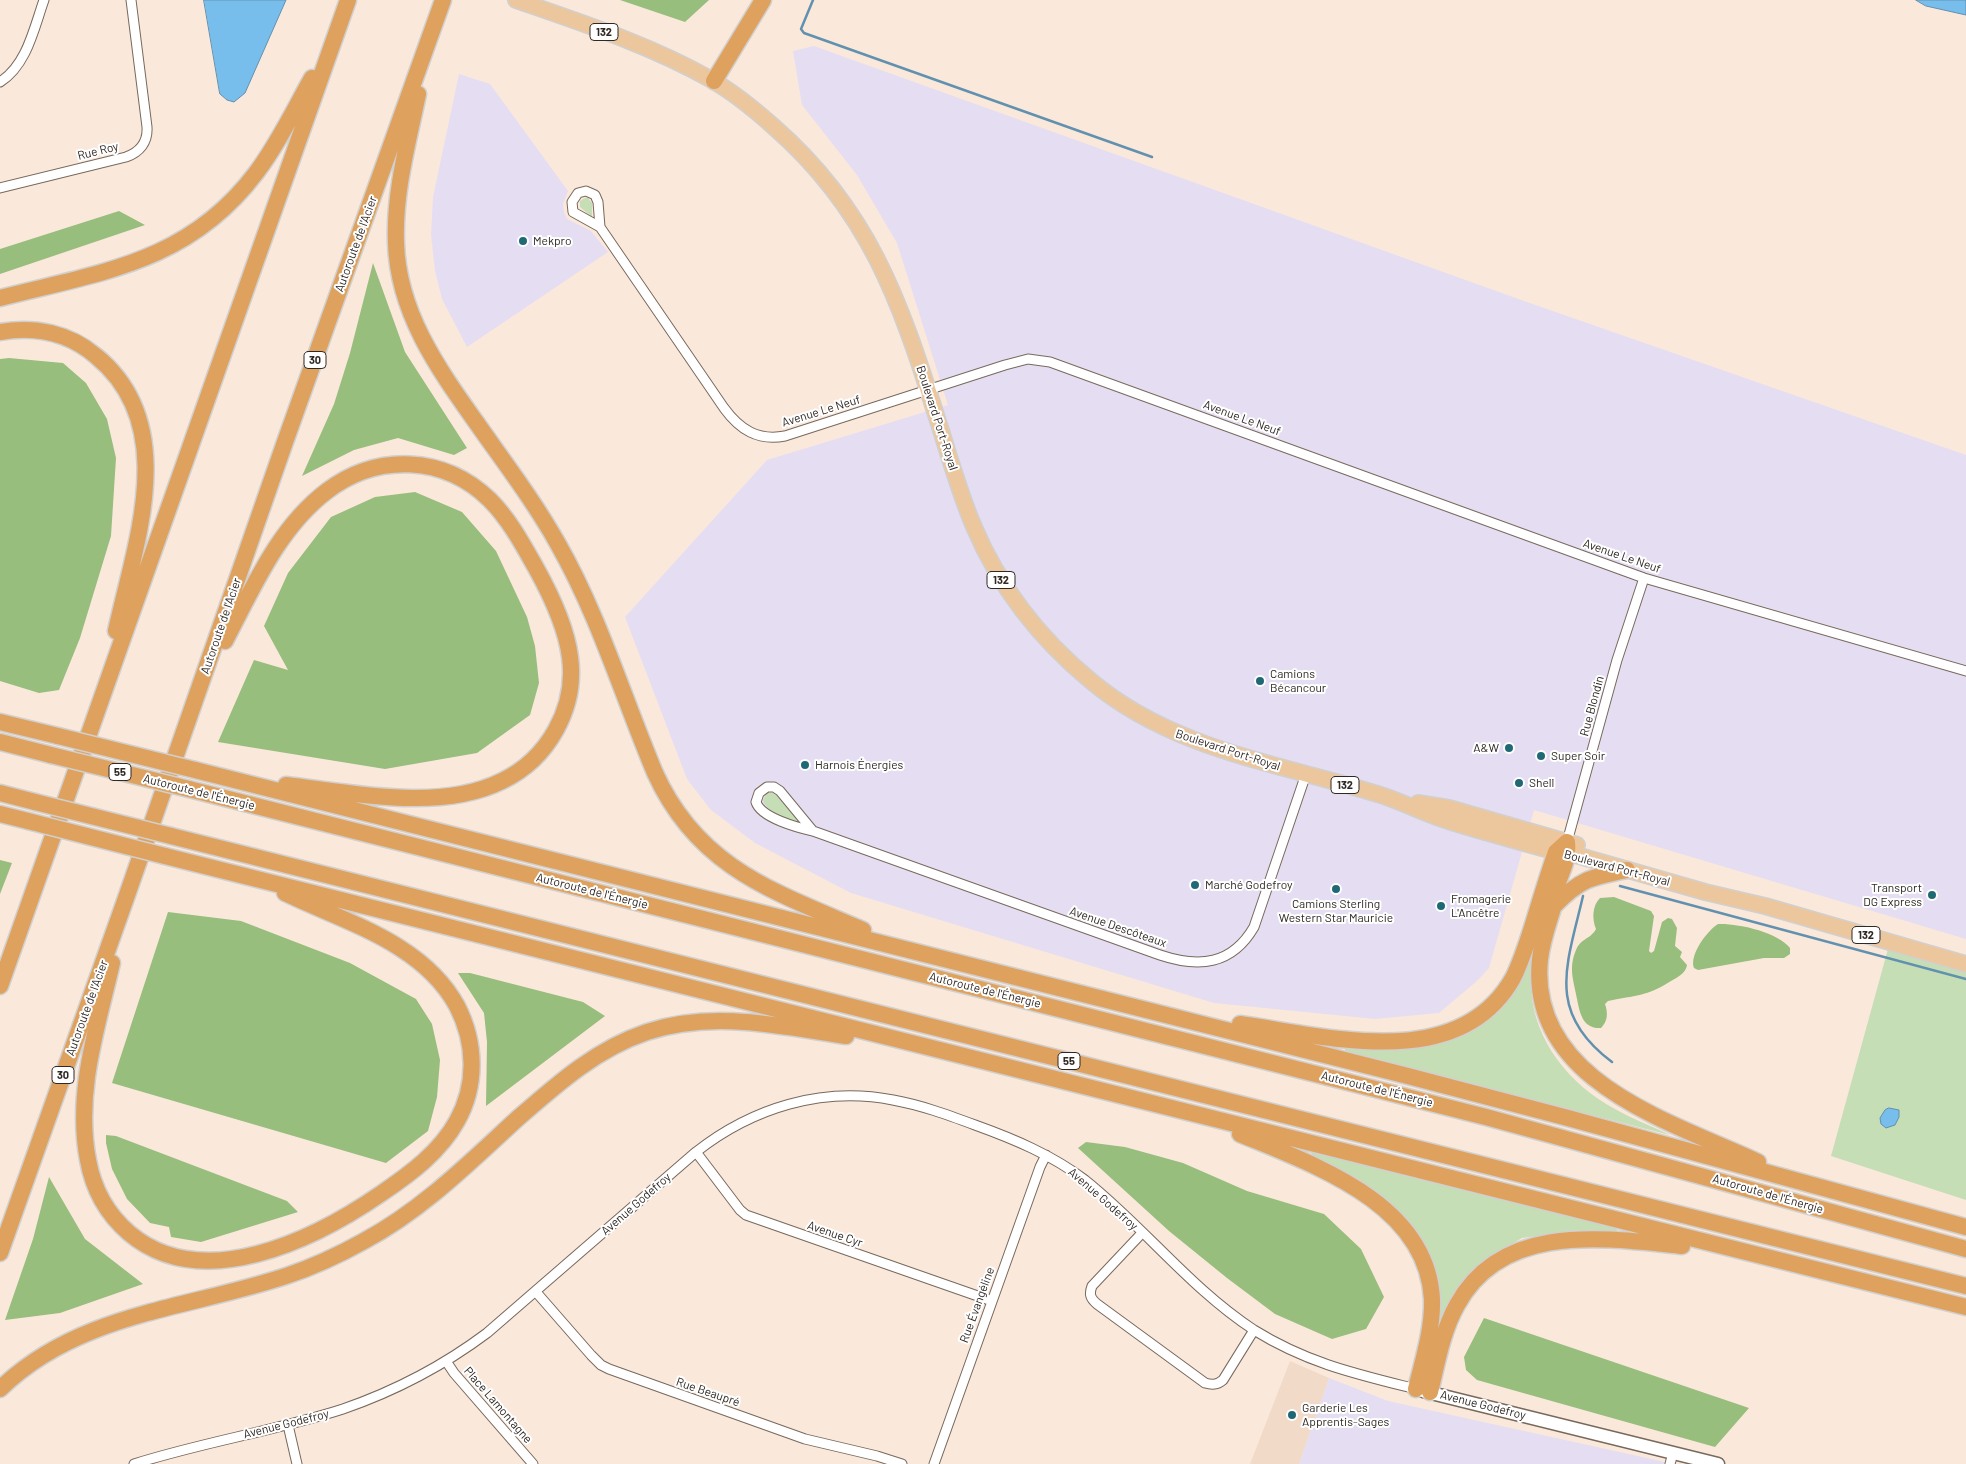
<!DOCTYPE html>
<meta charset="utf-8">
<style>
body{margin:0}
canvas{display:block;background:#fae8db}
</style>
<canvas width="1966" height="1464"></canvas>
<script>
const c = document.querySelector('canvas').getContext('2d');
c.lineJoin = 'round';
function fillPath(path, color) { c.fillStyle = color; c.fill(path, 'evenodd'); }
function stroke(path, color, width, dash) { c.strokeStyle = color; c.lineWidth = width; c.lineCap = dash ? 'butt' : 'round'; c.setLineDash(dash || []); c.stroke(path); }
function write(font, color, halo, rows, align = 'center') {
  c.font = font + ' Barlow,sans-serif'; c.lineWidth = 4; c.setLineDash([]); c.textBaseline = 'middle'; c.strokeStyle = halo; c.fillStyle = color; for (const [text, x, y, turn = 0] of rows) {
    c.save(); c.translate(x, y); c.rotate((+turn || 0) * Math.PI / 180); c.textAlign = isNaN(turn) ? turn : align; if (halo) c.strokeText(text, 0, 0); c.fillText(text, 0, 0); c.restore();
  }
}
const commercial = new Path2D(`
 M814,46L1524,301L1966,455V939L1534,810L1489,968L1477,981L1439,1013L1375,1019L1214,1003L851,893L755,843L711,810L687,779L625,617L767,460L948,405L897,243L857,175L802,105L793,51Z
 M459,74L490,84L568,191L563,204L564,212L567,219L591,231L608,252L467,347L442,299L435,271L431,235L433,197Z
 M1329,1378L1388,1401L1674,1464H1299Z`);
const built = new Path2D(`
 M1290,1361L1329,1378L1299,1464H1250Z`);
const green = new Path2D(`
 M585,198H588L592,203V217L580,207V201Z
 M767,793H774L776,795L801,824C789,822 766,812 763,800Z
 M1888,949L1966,971V1200L1831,1156Z
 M1530,958L1534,962C1533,970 1530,980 1531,989C1534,1041 1570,1085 1615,1109C1632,1119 1652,1126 1670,1135L1345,1052V1047L1464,1029Z
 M1314,1151L1616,1227L1617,1230L1615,1232L1579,1230L1522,1238L1492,1256L1444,1316H1441L1439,1313L1438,1278L1425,1248L1313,1158L1311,1152Z`);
const forest = new Path2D(`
 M620,0H709L685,22Z
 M119,211L145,225L0,274V249Z
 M373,263L405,352L467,448L454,455L398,438L354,450L302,476L334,404L350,353Z
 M9,358L63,363L86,383L107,419L116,458L111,536L80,638L59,690L39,693L0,681V359Z
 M415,492L462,512L496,551L527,617L535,646L539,683L530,715L477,753L385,769L218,742L254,660L288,670L264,626L288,573L331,517L375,497Z
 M0,860L12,863L0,894Z
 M1614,897L1651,911L1654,916L1649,951L1651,953L1654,951L1662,922L1668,918L1672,919L1677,928L1675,946L1682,952L1680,957L1687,965C1686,973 1678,977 1671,981C1646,997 1636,995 1608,1001L1605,1004C1608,1013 1608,1021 1601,1028C1583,1029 1580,1014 1577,999C1574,981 1568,969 1576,950C1581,938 1591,939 1596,929C1592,919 1592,906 1600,898Z
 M168,912L241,921L350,963L416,999L432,1024L440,1060L437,1097L428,1131L386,1163L112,1083Z
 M1718,924C1737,923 1778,932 1790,948V954L1784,958H1764L1698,970L1694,968C1689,955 1707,931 1718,924Z
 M458,973H470L583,1002L605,1016L486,1106L487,1042L484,1013Z
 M106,1135L116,1136L287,1201L298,1212L201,1242L171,1237L169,1227L150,1223L127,1199L112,1169L106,1143Z
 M1086,1142L1125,1147L1183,1163L1247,1191L1324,1214L1361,1249L1384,1297L1366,1329L1332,1339L1275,1314L1227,1278L1169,1231L1078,1148Z
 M49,1177L85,1239L143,1284L60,1313L5,1320L33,1239Z
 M1484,1318L1749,1408L1715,1447L1477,1380L1466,1370L1464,1357Z`);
const water = new Path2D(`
 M204,0H286L245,93L234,102L227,100L220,94Z
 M1916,0H1966V15L1926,6Z
 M1889,1108L1899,1110V1117L1895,1125L1886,1128L1881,1124L1880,1118L1885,1110Z`);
const stream = new Path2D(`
 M813,0L801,29L804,33L1152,157
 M1620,886L1966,979
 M1583,896C1567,965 1545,1012 1612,1062`);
const street = new Path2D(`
 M0,82C27,65 34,28 44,0
 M0,188L126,157C140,152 148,142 147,127L131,0
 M600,227L573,212L572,202L578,193L586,191L595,195L598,202L600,227L724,408C740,430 758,441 785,436L1005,365L1028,359L1050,362L1644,578L1966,671
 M813,831L780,791L774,787H767L759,793L756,802C761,818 799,828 813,831L1160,955C1199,968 1232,965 1254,927L1306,774
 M1567,842L1617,660L1644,578
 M696,1152L740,1210L746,1215L992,1301
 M1142,1233L1092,1286C1089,1294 1090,1298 1097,1304L1205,1383C1212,1385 1217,1385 1223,1380L1254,1330
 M536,1292L591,1355L601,1365L609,1369L805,1439L877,1456L902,1464
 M446,1361L454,1373L533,1464
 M288,1425L297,1464
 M134,1464C203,1442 275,1431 343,1409C395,1391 443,1366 487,1333L696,1152C752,1108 822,1086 893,1100C921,1105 948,1115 975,1125C1014,1139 1052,1155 1085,1180C1144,1227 1190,1288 1254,1330C1307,1363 1356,1374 1416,1389
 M934,1464L1040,1167L1046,1155
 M1670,1464L1673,1453`);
const secondary = new Path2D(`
 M1423,1391L1718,1464`);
const primary = new Path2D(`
 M516,0C582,23 650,45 710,79C733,92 754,109 774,127C869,210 900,301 937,418C949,455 959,492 974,527C1000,588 1040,639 1091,681C1174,751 1284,764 1384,796C1404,803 1424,813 1445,820C1481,832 1519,841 1556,852L1569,853L1705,892L1765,906L1966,964
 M1418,803L1449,808L1577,845`);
const highway = new Path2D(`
 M714,81L763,0
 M418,94C408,143 394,192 396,243C398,312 437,367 476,422C504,462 534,501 558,544C599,616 623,697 655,773C698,868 775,892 863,930
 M0,298C101,272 188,263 256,173C278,144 294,110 312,78
 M0,332C35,326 69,333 96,356C181,425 135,543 116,631
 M225,641C253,588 278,528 327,491C377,453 444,455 490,500C509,519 523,545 536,568C551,595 566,626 570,657C577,708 548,759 502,781C440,812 352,793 286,785
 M0,722L58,736
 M0,742L51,755
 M195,770L1408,1076L1568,1118L1966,1227
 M189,789L1486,1117L1966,1249
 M0,793L35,802
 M0,814L28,821
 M171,836L1966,1286
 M1567,842C1569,858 1562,871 1557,885C1555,893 1555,900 1553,908C1548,925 1542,941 1540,959C1527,1081 1672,1122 1758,1162
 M165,856L1966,1307
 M1554,906C1580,879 1591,877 1627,870
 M112,963C97,1028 75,1093 88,1160C93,1188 107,1214 129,1233C202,1295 314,1240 382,1193C410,1174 440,1152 457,1121C477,1085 476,1043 457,1006C423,943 345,922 285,893
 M0,986L348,0
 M1240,1024C1327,1036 1459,1074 1513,978C1522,960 1528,940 1534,921C1541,898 1548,875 1556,852L1567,842
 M1240,1134C1314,1165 1427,1203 1432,1299C1433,1329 1423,1360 1416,1389
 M0,1253L126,898L285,442L443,0
 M0,1389C78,1313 187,1309 286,1276C313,1267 339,1255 364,1241C422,1210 469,1163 517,1119C557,1084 596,1049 647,1032C712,1010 780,1026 846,1036
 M1430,1392C1437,1363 1442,1332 1457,1305C1502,1222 1604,1238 1682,1246`);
const highwayBridge = new Path2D(`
 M58,736L195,770
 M51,755L189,789
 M35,802L171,836
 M28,821L165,856`);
const markers = [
 [523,241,5,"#1f6974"],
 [1260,681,5,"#1f6974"],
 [1509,748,5,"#1f6974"],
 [1541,756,5,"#1f6974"],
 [805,765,5,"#1f6974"],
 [1519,783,5,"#1f6974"],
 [1195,885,5,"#1f6974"],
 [1336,889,5,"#1f6974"],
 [1932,895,5,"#1f6974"],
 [1441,906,5,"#1f6974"],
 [1292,1415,5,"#1f6974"]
];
const shields = [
 [604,32,28],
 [315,360,22],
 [1001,580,28],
 [120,772,22],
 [1345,785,28],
 [1866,935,28],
 [1069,1061,22],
 [63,1075,22]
];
const shieldNames = [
 ["132",604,32],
 ["30",315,360],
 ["132",1001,580],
 ["55",120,772],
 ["132",1345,785],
 ["132",1866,935],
 ["55",1069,1061],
 ["30",63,1075]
];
const streetNames = [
 ["Rue Roy",98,151,-14],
 ["Autoroute de l'Acier",356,244,-70],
 ["Avenue Le Neuf",821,411,-17],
 ["Boulevard Port-Royal",937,418,72],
 ["Avenue Le Neuf",1242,418,20],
 ["Avenue Le Neuf",1622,556,19],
 ["Autoroute de l'Acier",221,626,-71],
 ["Rue Blondin",1592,706,-75],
 ["Boulevard Port-Royal",1228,750,18],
 ["Autoroute de l'Énergie",199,792,14],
 ["Boulevard Port-Royal",1617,868,15],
 ["Autoroute de l'Énergie",592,891,14],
 ["Avenue Descôteaux",1118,927,19],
 ["Autoroute de l'Énergie",985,990,14],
 ["Autoroute de l'Acier",87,1008,-70],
 ["Autoroute de l'Énergie",1377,1089,14],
 ["Autoroute de l'Énergie",1768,1194,16],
 ["Avenue Godefroy",1103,1199,41],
 ["Avenue Godefroy",636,1204,-41],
 ["Avenue Cyr",835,1234,19],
 ["Rue Évangéline",977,1305,-70],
 ["Rue Beaupré",708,1392,19],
 ["Place Lamontagne",498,1405,49],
 ["Avenue Godefroy",1483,1405,14],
 ["Avenue Godefroy",286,1424,-14]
];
const poiNames = [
 ["Mekpro",533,241],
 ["Camions",1270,674],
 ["Bécancour",1270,688],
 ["A&W",1499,748,"right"],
 ["Super Soir",1551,756],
 ["Harnois Énergies",815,765],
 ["Shell",1529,783],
 ["Marché Godefroy",1205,885],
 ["Transport",1922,888,"right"],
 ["DG Express",1922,902,"right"],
 ["Fromagerie",1451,899],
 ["L'Ancêtre",1451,913],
 ["Camions Sterling",1336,904,"center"],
 ["Western Star Mauricie",1336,918,"center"],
 ["Garderie Les",1302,1408],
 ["Apprentis-Sages",1302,1422]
];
fillPath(commercial, '#e5def3');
fillPath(built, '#f2dac8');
fillPath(green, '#c5deb5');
fillPath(forest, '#98be7e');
fillPath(water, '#78beed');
stroke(water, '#6291b0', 1);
stroke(stream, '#6291b0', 2.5);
stroke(street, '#78695d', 11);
stroke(secondary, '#78695d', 15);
stroke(primary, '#d1d0cf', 18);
stroke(highway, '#d1d0cf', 19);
stroke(street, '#fff', 9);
stroke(secondary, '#fff', 12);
stroke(primary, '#ecc79e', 15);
stroke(highway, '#dfa15e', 16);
stroke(highwayBridge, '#d1d0cf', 19, []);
stroke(highwayBridge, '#dfa15e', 16);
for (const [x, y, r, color] of markers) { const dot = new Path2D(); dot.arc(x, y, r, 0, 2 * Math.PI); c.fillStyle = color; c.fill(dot); stroke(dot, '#fff', 2); }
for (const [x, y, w] of shields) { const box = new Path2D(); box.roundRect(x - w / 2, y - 8.5, w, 17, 4); c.fillStyle = '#fff'; c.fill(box); stroke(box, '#2f2823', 1); }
write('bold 11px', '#2f2823', null, shieldNames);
write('12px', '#2f2823', '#fff', streetNames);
write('12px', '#2f2823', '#fff', poiNames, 'left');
</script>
